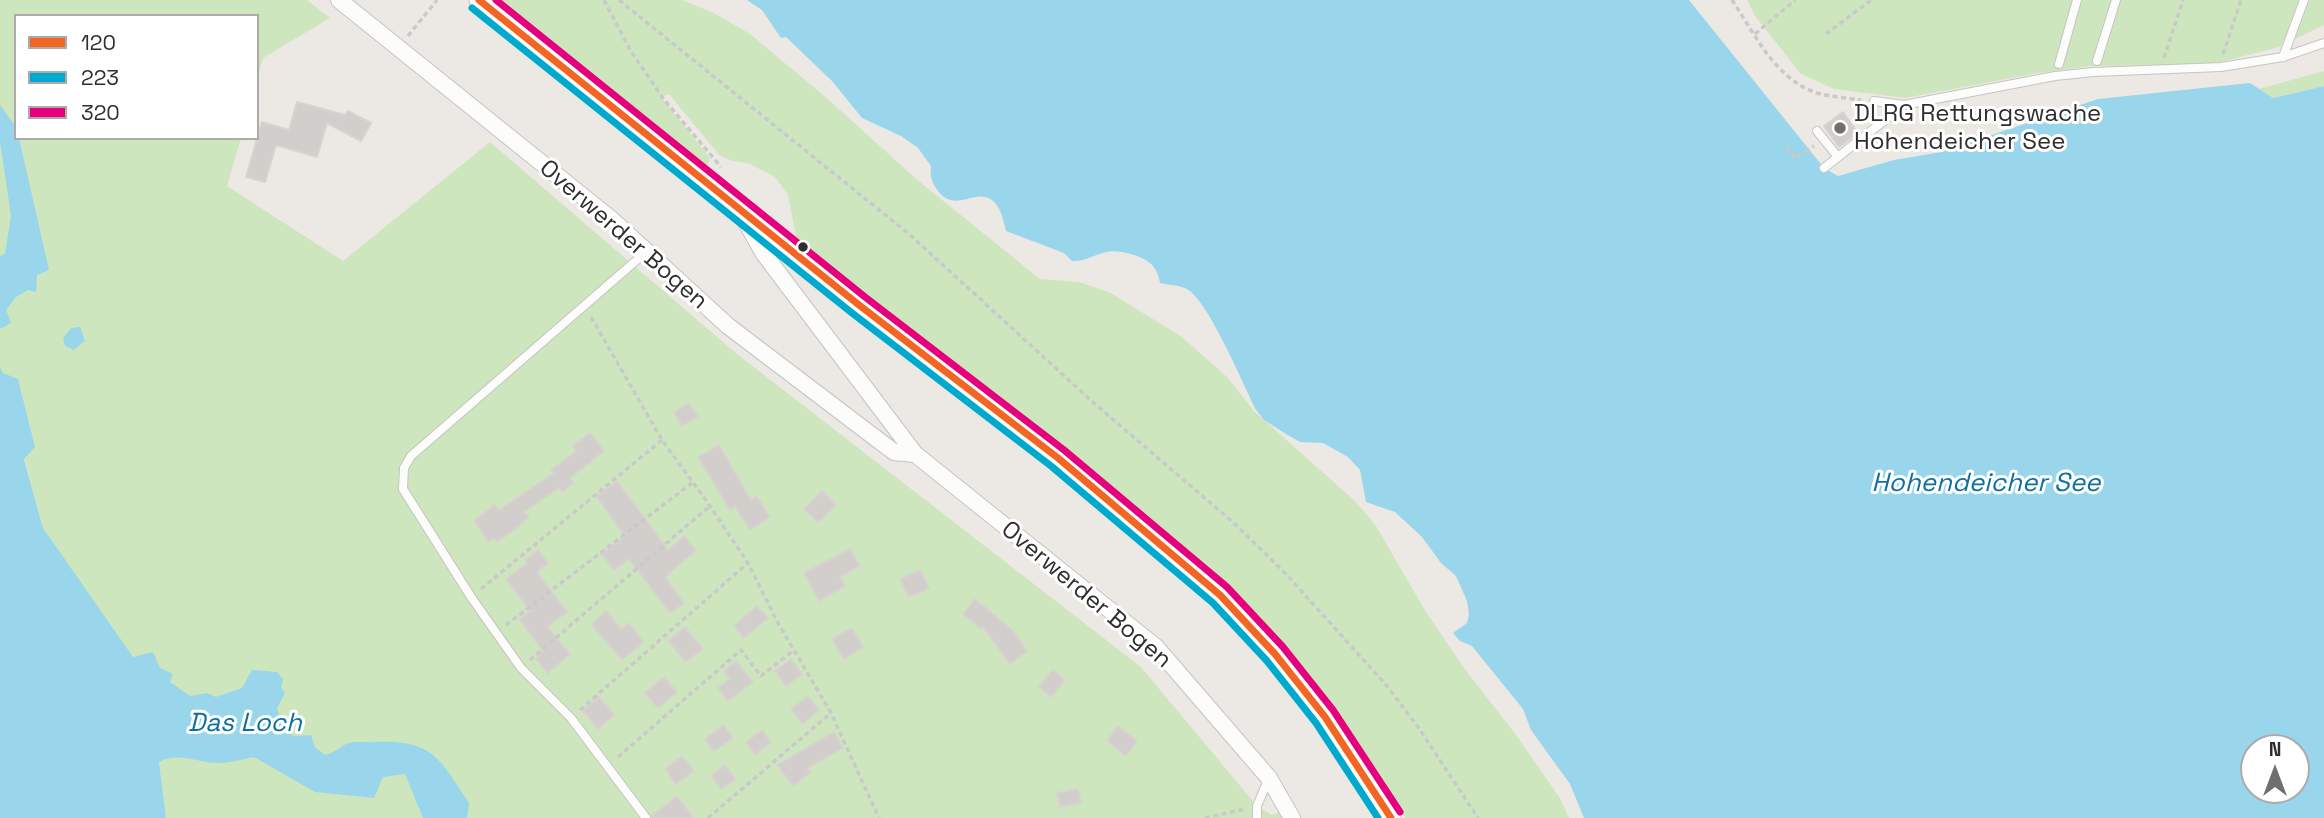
<!DOCTYPE html>
<style>
body{margin:0}
#map{position:relative;width:2324px;height:818px;overflow:hidden;background:#ece8e4;font-family:"Space Grotesk",sans-serif}
canvas{display:block}
.legend{position:absolute;left:14px;top:14px;width:245px;height:126px;box-sizing:border-box;background:#fff;border:2px solid #ababab;margin:0;padding:9px 12px;list-style:none;font-size:21px;color:#2e2e2e}
.legend li{display:flex;align-items:center;gap:14px;height:35px}
.legend b{width:35px;border:2px solid #ababab}
.north{position:absolute;left:2240px;top:734px;width:70px;height:70px;box-sizing:border-box;background:#fff;border:2px solid #ababab;border-radius:50%;rotate:0deg;font-size:19px;font-weight:700;line-height:28px;text-align:center;color:#2e2e2e}
.north::after{content:'';display:block;margin:auto;width:24px;height:32px;background:#706f6e;clip-path:polygon(50% 0,100% 100%,50% 72%,0 100%)}
</style>
<div id="map">
<canvas width="2324" height="818"></canvas>
<ul class="legend">
<li><b style="height:9px;background:#f26522"></b>120</li>
<li><b style="height:9px;background:#00a9ce"></b>223</li>
<li><b style="height:9px;background:#e5007d"></b>320</li>
</ul>
<div class="north">N</div>
</div>
<script>
const c = document.querySelector('canvas').getContext('2d');
c.lineJoin = 'round';
function fillPath(path, color) { c.fillStyle = color; c.fill(path, 'evenodd'); }
function stroke(path, color, width, dash) { c.strokeStyle = color; c.lineWidth = width; c.lineCap = dash ? 'butt' : 'round'; c.setLineDash(dash || []); c.stroke(path); }
function write(font, color, halo, rows, align = 'center') {
  c.font = font + ' "Space Grotesk",sans-serif'; c.lineWidth = 6; c.setLineDash([]); c.textBaseline = 'middle'; c.strokeStyle = halo; c.fillStyle = color; for (const [text, x, y, turn = 0] of rows) {
    c.save(); c.translate(x, y); c.rotate((+turn || 0) * Math.PI / 180); c.textAlign = isNaN(turn) ? turn : align; if (halo) c.strokeText(text, 0, 0); c.fillText(text, 0, 0); c.restore();
  }
}
const green = new Path2D(`
 M0,0H307L330,18L263,58L257,79V16H16V138H241L227,186L343,261L490,142L737,354L1141,667L1257,806L1272,815L1281,811L1285,818H166L159,762L43,528L0,367Z
 M490,0H682L712,12L750,34L829,100L915,178L1040,279L1079,282L1109,292L1182,337L1227,377L1254,411L1356,502L1376,526L1426,612L1464,668L1513,731L1560,798L1569,818H1405L1348,729L1301,671L1258,623L1199,563L1137,510L801,246L796,236L788,195L775,177L748,163L732,161L719,155L669,94L661,97L710,158L708,165L700,164Z
 M1747,0H2324V25L2279,47L2209,65L2091,66L2038,73L1905,98L1834,89L1801,74L1755,16Z
 M2324,71V86L2272,98L2259,89Z`);
const water = new Path2D(`
 M747,0H1689L1824,168L1838,176L1894,160L1942,152L2098,99L2250,83L2273,98L2324,86V818H1584L1570,784L1531,730L1523,709L1472,646L1460,641L1453,633L1467,623L1469,614L1467,601L1456,576L1441,563L1422,537L1395,512L1366,502L1360,470L1348,457L1323,443L1300,442L1286,434L1264,420L1256,410C1243,384 1209,302 1187,289C1179,285 1169,285 1160,283C1159,276 1156,268 1150,263C1141,255 1117,249 1106,252C1094,255 1084,262 1072,261L1064,253L1006,231C1003,220 1001,207 992,200C974,187 954,216 936,188C931,180 930,175 931,166L918,148L901,136L862,118L832,81L786,37L781,38L762,10ZM2254,748H2296V790H2254Z
 M0,105L16,127V138H19L49,270L37,275L36,292L28,290L16,297L6,310L11,322L5,327L0,328V256L5,254L11,216L0,141Z
 M80,327L85,341L74,350L65,346L63,338L71,328Z
 M0,367L3,373L18,379L35,447L24,459L43,528L133,657L153,652L160,668L173,674L170,682L190,696L207,693L216,697L242,688L252,670L277,672L283,679L281,687L285,693L277,708L283,726L294,736L311,735L315,747L325,755C335,753 340,746 349,743C357,741 368,743 377,742C434,740 440,760 469,803L467,818H423L405,774L383,777L374,798L315,792L254,757C243,759 231,763 220,763C200,764 179,751 159,762L166,818H0Z`);
const building = new Path2D(`
 M297,102L345,115L348,111L371,123L361,141L327,123L317,157L276,145L265,182L246,177L262,122L289,130Z
 M1843,112L1858,133L1839,147L1824,126Z
 M689,403L698,417L682,426L674,412Z
 M590,433L604,451L570,478L574,483L562,492L559,488L524,512L529,517L514,530L497,542L494,538L489,542L474,521L494,505L499,510L554,473L551,470L576,451L573,446Z
 M719,445L751,500L756,496L770,517L750,530L735,507L730,510L698,457Z
 M617,481L668,550L684,536L696,550L665,577L684,603L670,613L629,559L614,570L601,554L625,536L596,496Z
 M822,491L836,505L818,522L804,509Z
 M850,549L860,566L840,577L845,586L819,601L804,573Z
 M538,550L548,563L537,572L567,612L547,627L570,654L548,673L536,659L543,651L519,619L530,611L506,579L527,563L525,560Z
 M920,570L929,588L909,597L900,579Z
 M975,599L1012,630L1027,651L1010,664L983,627L981,629L963,614Z
 M757,606L768,618L744,638L734,626Z
 M606,611L621,629L629,623L644,642L622,660L591,624Z
 M685,627L703,649L686,662L668,641Z
 M852,628L863,647L844,659L832,639Z
 M791,659L802,674L786,686L775,671Z
 M736,661L753,682L728,701L718,688L730,678L724,671Z
 M1053,670L1065,680L1051,697L1039,687Z
 M664,677L677,692L658,708L645,693Z
 M808,696L819,710L803,724L791,709Z
 M599,697L614,715L598,729L583,711Z
 M723,725L733,738L714,751L705,739Z
 M1118,726L1137,741L1126,756L1107,741Z
 M762,730L771,742L755,755L746,742Z
 M834,732L843,748L808,768L811,772L793,786L777,765Z
 M682,756L694,771L676,784L665,769Z
 M725,765L736,779L721,789L711,776Z
 M1078,789L1081,803L1060,807L1057,793Z
 M677,796L694,818H652V816Z`);
const path = new Path2D(`
 M604,0L629,48L662,97L721,167
 M619,0L909,234L1095,404L1235,524L1286,574L1387,686L1418,727L1478,818
 M1732,0C1755,34 1775,79 1817,93C1831,97 1847,98 1861,100
 M1755,34L1795,0
 M1826,34L1871,0
 M408,36L437,0
 M2223,54L2241,0
 M2164,58L2183,0
 M1787,147L1795,158L1814,146
 M591,317L662,440L710,506L748,563L778,623L831,713L879,818
 M481,589L662,440
 M506,625L692,483
 M530,660L710,506
 M580,710L748,563
 M618,757L741,650L761,676L794,650
 M708,818L831,713
 M1205,818L1245,809`);
const service = new Path2D(`
 M2283,57L2304,0
 M2097,61L2116,0
 M2059,64L2077,0
 M1874,101L1904,105
 M1817,131L1838,157
 M1824,168L1904,105L2055,76L2093,72L2221,67L2283,57L2324,43
 M646,818L571,718L521,668L471,597L403,489L404,468L411,456L646,252
 M1257,818V806L1268,780`);
const minor = new Path2D(`
 M339,0L611,219L728,326L894,452L915,454
 M741,213L764,254L915,454L1156,647L1269,778L1292,818`);
const tertiary = new Path2D(`
 M479,0L859,305L1058,458L1220,595L1275,654L1325,717L1391,818`);
const bus1 = new Path2D(`
 M479,0L859,305L1058,458L1220,595L1275,654L1325,717L1391,818`);
const bus2 = new Path2D(`
 M472,8L852,313L1051,466L1213,603L1267,661L1316,723L1378,818`);
const bus3 = new Path2D(`
 M496,0L865,297L1064,450L1227,587L1283,647L1333,710L1400,812`);
const markers = [
 [1840,128,7,"#706f6e"],
 [803,247,6,"#2e2e2e"]
];
const poiNames = [
 ["DLRG Rettungswache",1854,114],
 ["Hohendeicher See",1854,142]
];
const streetNames = [
 ["Overwerder Bogen",623,235,41],
 ["Overwerder Bogen",1086,595,40]
];
const waterNames = [
 ["Hohendeicher See",1986,484],
 ["Das Loch",245,724]
];
fillPath(green, '#cee6be');
fillPath(water, '#99d6ec');
fillPath(building, '#d1cecb');
stroke(building, '#d7d4d0', 2);
stroke(service, '#c5c4c5', 10);
stroke(minor, '#c5c4c5', 18);
stroke(tertiary, '#c5c4c5', 21);
stroke(path, '#c9c9c8', 3.5, [5, 3.5]);
stroke(service, '#fcfcfb', 8);
stroke(minor, '#fcfcfb', 16);
stroke(tertiary, '#fcfcfb', 19);
stroke(bus1, '#f26522', 7);
stroke(bus2, '#00a9ce', 7);
stroke(bus3, '#e5007d', 7);
for (const [x, y, r, color] of markers) { const dot = new Path2D(); dot.arc(x, y, r, 0, 2 * Math.PI); c.fillStyle = color; c.fill(dot); stroke(dot, '#fff', 2.5); }
write('24px', '#2e2e2e', '#fff', poiNames, 'left');
write('24px', '#2e2e2e', '#fff', streetNames);
write('italic 26px', '#0d6fa3', '#fff', waterNames);
</script>
